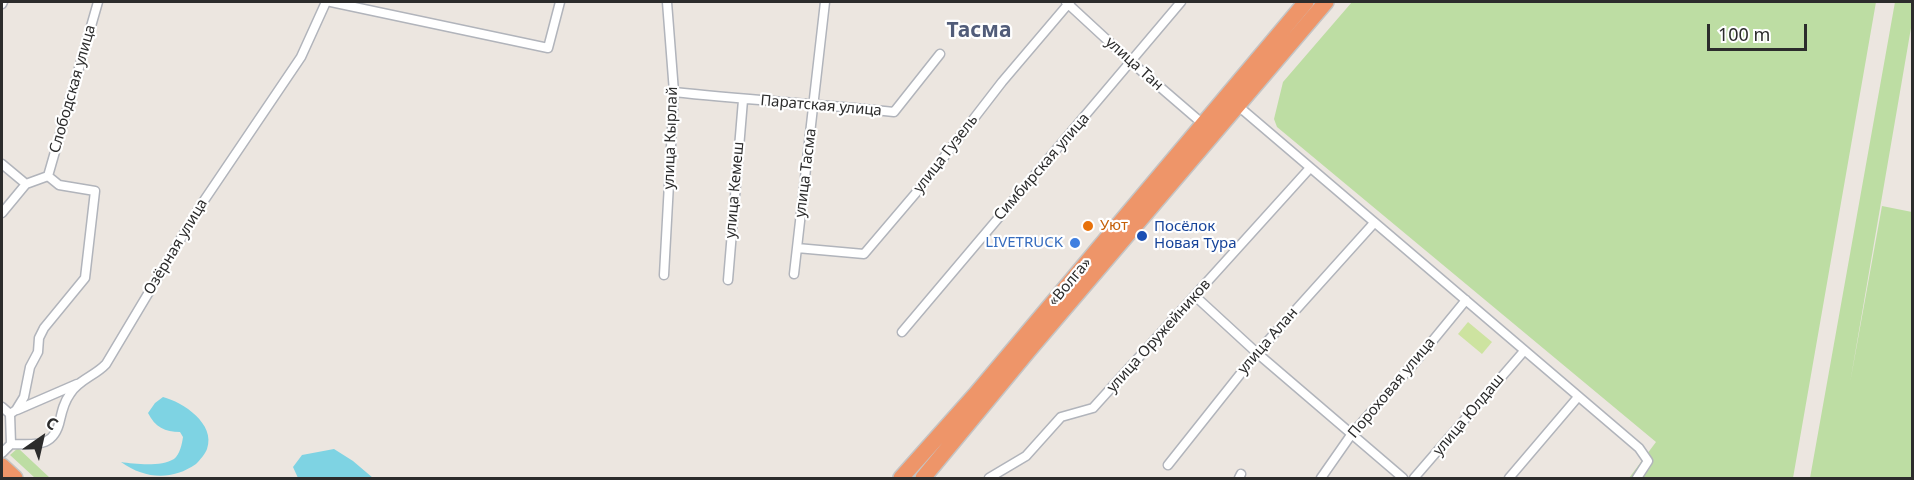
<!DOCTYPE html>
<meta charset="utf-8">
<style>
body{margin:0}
#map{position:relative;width:1914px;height:480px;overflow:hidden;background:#ece6e0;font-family:"Noto Sans",sans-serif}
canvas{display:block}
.frame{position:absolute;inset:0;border:3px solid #2c2c2c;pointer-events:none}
.north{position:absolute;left:12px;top:408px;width:60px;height:60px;-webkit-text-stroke:4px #fff;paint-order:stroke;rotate:34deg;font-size:16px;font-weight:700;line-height:24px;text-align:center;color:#2c2c2c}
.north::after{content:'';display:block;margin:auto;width:21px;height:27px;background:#2c2c2c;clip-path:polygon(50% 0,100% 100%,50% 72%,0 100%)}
.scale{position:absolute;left:1707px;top:24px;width:100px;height:27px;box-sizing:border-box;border:3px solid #2c2c2c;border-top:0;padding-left:8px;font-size:18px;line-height:21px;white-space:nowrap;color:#2c2c2c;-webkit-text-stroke:4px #fff;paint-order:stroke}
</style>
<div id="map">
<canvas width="1914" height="480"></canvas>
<div class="frame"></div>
<div class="north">С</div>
<div class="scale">100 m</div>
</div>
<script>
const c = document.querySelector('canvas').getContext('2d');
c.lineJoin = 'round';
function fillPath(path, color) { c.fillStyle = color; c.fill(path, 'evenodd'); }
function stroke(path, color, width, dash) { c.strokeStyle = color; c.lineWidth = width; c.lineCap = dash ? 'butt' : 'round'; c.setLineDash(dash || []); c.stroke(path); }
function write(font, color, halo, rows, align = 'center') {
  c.font = font + ' "Noto Sans",sans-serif'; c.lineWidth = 4.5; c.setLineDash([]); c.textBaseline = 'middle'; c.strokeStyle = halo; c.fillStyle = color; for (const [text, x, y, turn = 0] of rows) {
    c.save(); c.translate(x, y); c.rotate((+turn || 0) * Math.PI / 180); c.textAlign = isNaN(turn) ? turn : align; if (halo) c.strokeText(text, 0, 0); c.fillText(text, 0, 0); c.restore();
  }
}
const green = new Path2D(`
 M1352,2H1876L1793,478H1629L1656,442L1277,127L1274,119L1283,82Z
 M1895,2H1912V22L1850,383L1882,206L1912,212V478H1810Z
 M18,448L50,478H35L10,455Z`);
const pitch = new Path2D(`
 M1468,322L1492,342L1482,354L1458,334Z`);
const water = new Path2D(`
 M163,397C183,402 216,424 207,449C205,454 200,460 196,464C173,480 146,480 121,462C135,464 161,467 174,459C180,454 182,444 183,437L180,432C165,432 155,427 148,413L155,403Z
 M334,449L353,461L373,478H298L293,467L302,455Z`);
const street = new Path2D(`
 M331,2L548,48L560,2
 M1066,2L1131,62L1203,124
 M2,4L3,2
 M674,92C747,100 821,104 894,112L940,54
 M1237,105L1639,448L1648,461L1637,478
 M2,164L26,184L48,176L59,185L95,191L85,278L44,328L39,338L38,352L30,367L24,397L16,410L10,414
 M48,176L98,2
 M2,213L26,184
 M797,248L864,254L921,187L1002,82L1070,2
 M794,274L825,2
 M664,275L674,92L667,2
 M728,280L743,100
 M1195,296L1257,353L1403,478
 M902,332L1181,2
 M2,407L10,414L11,444
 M17,410L77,384
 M2,453L11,444C34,444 54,449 60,420C62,411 64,402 70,394C78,380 95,376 106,364L201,205L301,57L326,2
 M1168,465L1257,353L1374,223
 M989,478L1026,456L1061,417L1093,408L1310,168
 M1239,478L1241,474
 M1321,478L1351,435L1416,361L1466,300
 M1414,478L1524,351
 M1509,478L1578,397`);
const highway = new Path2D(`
 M2,466L15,478
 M901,478L975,395L1306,2
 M923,478L1029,350L1326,2`);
const markers = [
 [1088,226,6,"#e8710a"],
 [1142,236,6,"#1a4fb4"],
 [1075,243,6,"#3f7fe0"]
];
const streetNames = [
 ["улица Тан",1134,64,42],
 ["Слободская улица",73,89,-74],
 ["Паратская улица",821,106,5],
 ["улица Кырлай",671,138,-88],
 ["улица Гузель",946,154,-52],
 ["Симбирская улица",1042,167,-49],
 ["улица Тасма",806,173,-83],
 ["улица Кемеш",735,190,-85],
 ["Озёрная улица",176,247,-59],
 ["«Волга»",1070,282,-50],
 ["улица Оружейников",1159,336,-48],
 ["улица Алан",1268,341,-49],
 ["Пороховая улица",1392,388,-50],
 ["улица Юлдаш",1469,415,-50]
];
const foodNames = [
 ["Уют",1100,226]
];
const transitNames = [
 ["Посёлок",1154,227],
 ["Новая Тура",1154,244]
];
const shopNames = [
 ["LIVETRUCK",1063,243]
];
const districtNames = [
 ["Тасма",979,31]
];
fillPath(green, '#bddda3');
fillPath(pitch, '#cde3a0');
fillPath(water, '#7ed3e3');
stroke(street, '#b1b4bb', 11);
stroke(highway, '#c4c4c4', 18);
stroke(street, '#fff', 8);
stroke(highway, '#ee9569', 15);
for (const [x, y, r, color] of markers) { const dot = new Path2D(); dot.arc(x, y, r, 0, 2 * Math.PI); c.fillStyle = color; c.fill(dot); stroke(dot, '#fff', 2); }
write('15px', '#2c2c2c', '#fff', streetNames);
write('15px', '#c56008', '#fff', foodNames, 'left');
write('15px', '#164399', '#fff', transitNames, 'left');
write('15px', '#366cbe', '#fff', shopNames, 'right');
write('bold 21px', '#515c79', '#fff', districtNames);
</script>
